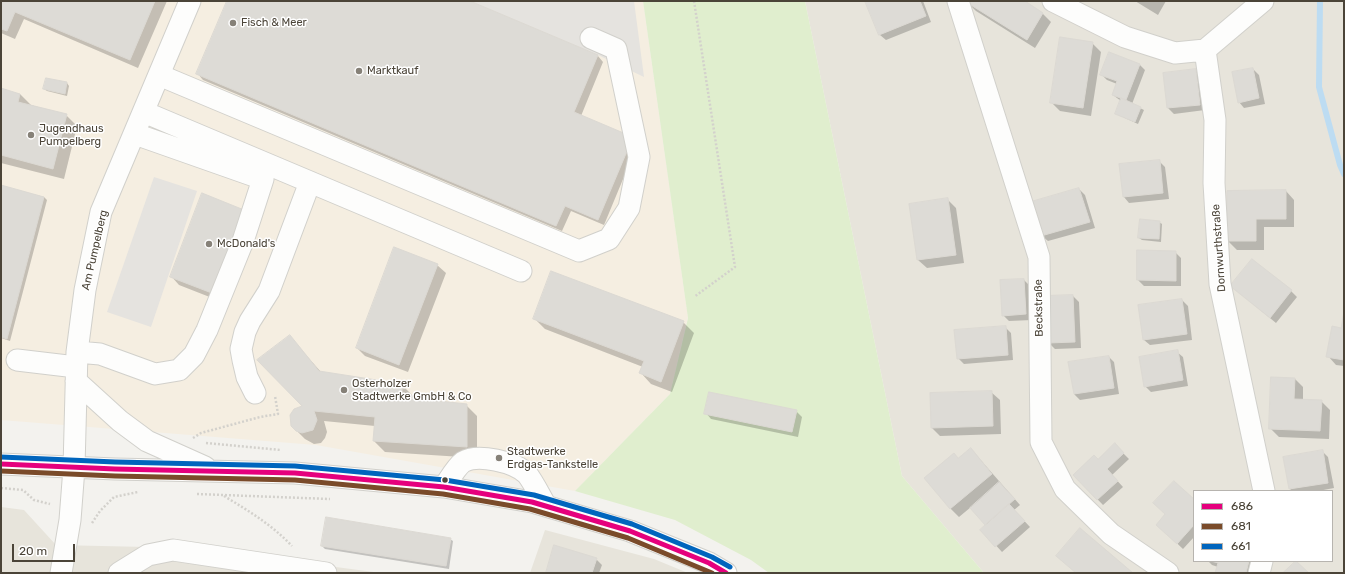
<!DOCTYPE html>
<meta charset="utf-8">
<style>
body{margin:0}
#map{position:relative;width:1345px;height:574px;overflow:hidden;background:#f3f2ee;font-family:Rubik,sans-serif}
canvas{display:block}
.frame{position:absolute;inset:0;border:2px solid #4b4438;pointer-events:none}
.legend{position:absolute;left:1193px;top:490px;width:140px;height:72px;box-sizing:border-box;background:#fff;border:1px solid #b7b4af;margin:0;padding:5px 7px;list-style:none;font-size:12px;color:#4b4438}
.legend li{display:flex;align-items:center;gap:8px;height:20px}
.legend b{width:20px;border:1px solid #b7b4af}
.scale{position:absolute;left:12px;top:544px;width:63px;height:18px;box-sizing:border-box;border:2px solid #4b4438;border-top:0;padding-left:5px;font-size:12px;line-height:14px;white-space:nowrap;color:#4b4438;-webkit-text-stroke:3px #fff;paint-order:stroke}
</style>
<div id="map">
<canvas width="1345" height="574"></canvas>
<div class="frame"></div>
<ul class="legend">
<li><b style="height:5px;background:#e5007d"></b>686</li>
<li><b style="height:5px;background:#7a4b2a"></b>681</li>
<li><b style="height:5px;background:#0065bd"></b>661</li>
</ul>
<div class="scale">20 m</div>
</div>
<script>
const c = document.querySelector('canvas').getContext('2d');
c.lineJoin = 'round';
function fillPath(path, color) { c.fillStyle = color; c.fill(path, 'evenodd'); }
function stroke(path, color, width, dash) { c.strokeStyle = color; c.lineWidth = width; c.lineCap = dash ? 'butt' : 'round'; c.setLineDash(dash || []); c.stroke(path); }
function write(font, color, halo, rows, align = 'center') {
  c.font = font + ' Rubik,sans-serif'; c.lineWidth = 3; c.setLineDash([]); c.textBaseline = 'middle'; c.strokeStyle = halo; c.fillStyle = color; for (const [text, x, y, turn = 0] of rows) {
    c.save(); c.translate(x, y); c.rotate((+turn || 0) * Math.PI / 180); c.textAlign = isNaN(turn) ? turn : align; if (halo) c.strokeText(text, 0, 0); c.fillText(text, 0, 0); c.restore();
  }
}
const residential = new Path2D(`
 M805,1H1344V573H984L902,476ZM1194,491H1332V561H1194Z
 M1,507L24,510L56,545L193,548L381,573H1Z
 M545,530L654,559L688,573H530Z`);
const commercial = new Path2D(`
 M1,1H643L688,317L670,394L575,491L316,445L1,420Z`);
const green = new Path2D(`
 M643,1H805L902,476L984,573H769L751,560L675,520L575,491L670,394L688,318Z`);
const parking = new Path2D(`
 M470,1H634L644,77L598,55Z
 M154,177L197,191L151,327L107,312Z`);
const shadow = new Path2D(`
 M1,1H167L138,68L24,19L15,39L1,33Z
 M228,1H468L598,56L603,62L581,116L638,143L604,225L571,211L562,231L203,80L198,74Z
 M866,1H923L931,22L886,40L880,35Z
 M1023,1L1043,14L1051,22L1035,48L976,11L967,2Z
 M1135,1H1166L1158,15Z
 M1092,43L1101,52L1091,116L1060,111L1051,102Z
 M1139,64L1145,70L1132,104L1144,110L1138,124L1116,114L1121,101L1113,95L1117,84L1107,80L1101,74Z
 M1253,69L1259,75L1265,104L1244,108L1239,102Z
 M1195,70L1201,76L1205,110L1174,114L1168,108Z
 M1343,79H1344V96Z
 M67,83L69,86L67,96L47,91L44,89Z
 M1,90L20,94L31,105L66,115L77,126L64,179L1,163Z
 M1159,161L1165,167L1169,199L1129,203L1124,197Z
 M1,186L44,197L47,200L10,341L1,338Z
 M1079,189L1085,195L1095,228L1048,241L1042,236Z
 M1286,191L1294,200V227H1264V250H1237L1228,241Z
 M947,199L956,208L964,263L927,268L918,260Z
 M249,212L225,303L179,285L171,276Z
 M1159,222L1162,224L1161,242L1142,240L1139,238Z
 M1175,252L1181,258V286H1144L1138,280Z
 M437,265L446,273L408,372L365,356L357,348Z
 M1024,280L1030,286L1032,320L1009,321L1003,315Z
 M1231,286L1291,291L1297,297L1276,323Z
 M1073,296L1079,302L1081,348L1055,349L1049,343Z
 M1182,300L1188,306L1192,340L1150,345L1144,340Z
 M1344,317V366L1336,365L1328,356L1342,329Z
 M534,318L683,322L694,333L672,392L651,384L641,373L643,367L545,329Z
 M1005,327L1011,333L1013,360L964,364L958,358Z
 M290,337L321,372L402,385L413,396V399L466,405L477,416V458L385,452L374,441L375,426L324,421L327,432L325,438L321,443L314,444L305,439L294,428L303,406Z
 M1177,352L1183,357L1188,386L1151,392L1145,386Z
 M1109,357L1114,362L1119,394L1080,400L1074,394Z
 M1295,379L1303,387V401H1321L1330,410L1329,439L1279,437L1270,428Z
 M991,392L1000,400L1001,434L940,436L932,428Z
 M796,411L802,417L798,437L711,419L706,413Z
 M971,449L1020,505L1014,510L1030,527L1002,552L982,530L987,525L971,507L959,517L950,508L959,459Z
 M1120,450L1129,459L1112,475L1123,487L1103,505L1074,475L1098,460Z
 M1322,451L1328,457L1334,488L1318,491H1292L1290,489L1285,458Z
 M1194,501V537L1183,549L1163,530Z
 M450,539L453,541L449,569L325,549L322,546Z
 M596,559L602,565L599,573H547Z
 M1208,561H1256L1253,573H1216L1218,567L1212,565Z`);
const stream = new Path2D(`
 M1320,1L1319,87L1340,165L1344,174`);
const building = new Path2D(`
 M1,1H155L130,60L15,12L7,31L1,29Z
 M227,1H470L598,55L574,112L633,137L598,220L565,206L556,226L196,74Z
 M865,1H920L926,16L879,35Z
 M967,1H1025L1043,13L1027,40L966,2Z
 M1060,37L1093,42L1083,108L1050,103Z
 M1109,52L1140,64L1126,100L1112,95L1117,81L1100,75Z
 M1253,68L1259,98L1238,103L1232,72Z
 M1196,69L1200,105L1167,108L1163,73Z
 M46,78L67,82L65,94L43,89Z
 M1,88L20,94L18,102L67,114L53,169L1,155Z
 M1121,98L1141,107L1135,122L1115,114Z
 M1160,160L1163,193L1123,197L1119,164Z
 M1,185L44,197L7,339L1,337Z
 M1079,188L1090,222L1041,236L1031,202Z
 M1286,190V219H1256V241H1227V191Z
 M202,193L249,212L217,295L170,277Z
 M948,198L956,255L917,260L909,204Z
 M1140,219L1160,221L1159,239L1138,238Z
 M394,247L438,264L399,365L356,348Z
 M1137,250L1176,251V281L1137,280Z
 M1252,259L1292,290L1270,318L1230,286Z
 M551,271L684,321L661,382L639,373L644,361L533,319Z
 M1024,279L1026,314L1002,316L1000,280Z
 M1073,295L1075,342L1048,343L1046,296Z
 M1182,299L1187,334L1143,340L1138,305Z
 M1344,311V360L1326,357L1332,326L1341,328Z
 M1006,326L1008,355L957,359L954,330Z
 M290,335L319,371L402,384V397L467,404V447L373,441L375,417L314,411L317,420L313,430L302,433L296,431L291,426L290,415L294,409L302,406L257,360Z
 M1178,350L1183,380L1144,387L1139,357Z
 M1109,356L1114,388L1074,394L1068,362Z
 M1271,377L1295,378L1294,399L1322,400L1320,431L1269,429Z
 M992,391L993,426L931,428L930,393Z
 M709,392L797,410L792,432L704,414Z
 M1115,443L1124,453L1107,469L1118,481L1097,500L1073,475L1094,455L1098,459Z
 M971,448L992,474L950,509L924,478L954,453L958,458Z
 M1323,450L1328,483L1289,489L1283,457Z
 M1174,481L1194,499V525L1177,544L1156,525L1165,514L1153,503Z
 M999,482L1015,499L985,525L970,508Z
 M1009,504L1025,521L995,547L980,530Z
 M326,517L451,538L446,566L321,546Z
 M1080,528L1133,573H1076L1056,556Z
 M554,545L597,558L592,573H546Z
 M1210,561H1249L1246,573H1215L1218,563Z
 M1296,561L1309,573H1283Z`);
const path = new Path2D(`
 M694,1L735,267L694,297
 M193,438L201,433L260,417L278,414L275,396
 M206,443L281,450
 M1,488L23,490L34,500L50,504
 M197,494L330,499
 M224,496C249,511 272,525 292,546
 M92,523L100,511L114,497L138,492`);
const minor = new Path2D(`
 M958,1L1039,257L1041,442L1065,489L1111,534L1168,573
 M1053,1L1125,37L1175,53L1205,50L1263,1
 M1205,50L1215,120L1214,183L1220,284L1264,491
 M159,75L579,251L609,239L629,208L639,157L616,49L591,38
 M144,112L521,271
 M77,352L100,354L155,374L179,370L194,355L207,330L243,241L263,179L135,134
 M17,360L76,367
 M76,381L120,421L147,441L205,467
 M255,393L247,377L243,360L241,349L245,332L250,321L269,291L310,182
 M1,464L115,469L295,473L444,487L532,502L630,531L709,563L726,573
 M444,487C449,480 456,467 463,462C478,453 515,462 527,474C534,483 540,496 546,506
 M61,573L70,520L74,468L77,352L85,290L101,212L190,1
 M119,573L148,555L173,550L326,573
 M1259,573L1262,561`);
const bus1 = new Path2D(`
 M1,464L115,469L295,473L444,487L532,502L630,531L709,563L726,573`);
const bus2 = new Path2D(`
 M1,471L115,476L295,480L443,494L530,509L628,538L712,573`);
const bus3 = new Path2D(`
 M1,457L115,462L295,466L445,480L534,495L632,524L712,557L730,567`);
const markers = [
 [233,23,4,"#868178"],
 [359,71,4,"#868178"],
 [31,135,4,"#868178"],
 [209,244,4,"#868178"],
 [344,390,4,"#868178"],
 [499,458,4,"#868178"],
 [445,480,3.5,"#4b4438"]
];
const poiNames = [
 ["Fisch & Meer",241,23],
 ["Marktkauf",367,71],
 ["Jugendhaus",39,129],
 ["Pumpelberg",39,142],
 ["McDonald's",217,244],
 ["Osterholzer",352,384],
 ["Stadtwerke GmbH & Co",352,397],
 ["Stadtwerke",507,452],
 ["Erdgas-Tankstelle",507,465]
];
const streetNames = [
 ["Dornwurthstraße",1219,248,-94],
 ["Am Pumpelberg",95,250,-77],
 ["Beckstraße",1039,308,-91]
];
fillPath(residential, '#e7e4db');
fillPath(commercial, '#f5eee1');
fillPath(green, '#e0eece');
fillPath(parking, '#e5e3df');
fillPath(shadow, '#0003');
stroke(stream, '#bddcf2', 6);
fillPath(building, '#dddbd6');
stroke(building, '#dcd9d3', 1);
stroke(minor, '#d1d0cb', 23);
stroke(path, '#d3d1cc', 2.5, [2, 2]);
stroke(minor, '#fdfdfc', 21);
stroke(bus1, '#e5007d', 5);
stroke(bus2, '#7a4b2a', 5);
stroke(bus3, '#0065bd', 5);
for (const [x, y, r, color] of markers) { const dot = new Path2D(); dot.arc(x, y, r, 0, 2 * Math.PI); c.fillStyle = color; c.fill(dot); stroke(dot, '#fff', 1.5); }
write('11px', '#4b4438', '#fff', poiNames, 'left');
write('11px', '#4b4438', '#fff', streetNames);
</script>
